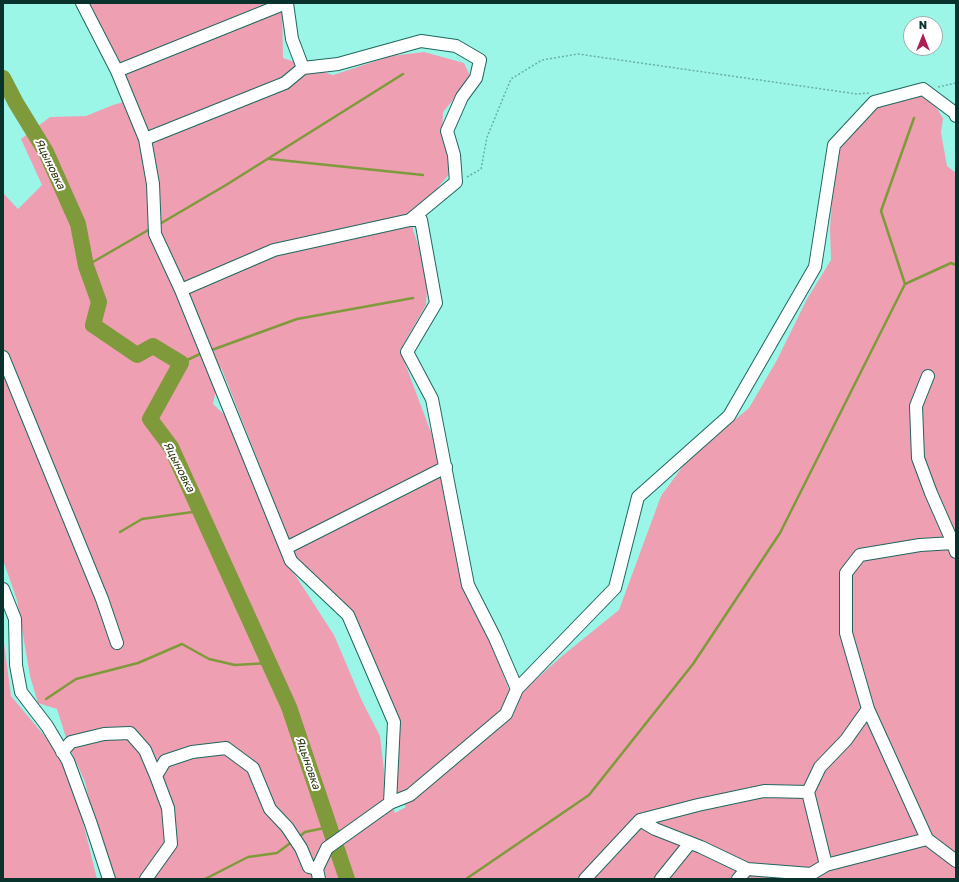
<!DOCTYPE html>
<meta charset="utf-8">
<style>
body{margin:0}
#map{position:relative;width:959px;height:882px;overflow:hidden;background:#9cf6e8;font-family:"Golos Text",sans-serif}
canvas{display:block}
.frame{position:absolute;inset:0;border:4px solid #0a322d;pointer-events:none}
.north{position:absolute;left:903px;top:16px;width:40px;height:40px;box-sizing:border-box;background:#fff;border:1px solid #9dadab;border-radius:50%;rotate:0deg;font-size:11px;font-weight:700;line-height:16px;text-align:center;color:#0a322d}
.north::after{content:'';display:block;margin:auto;width:14px;height:18px;background:#ad1e57;clip-path:polygon(50% 0,100% 100%,50% 72%,0 100%)}
</style>
<div id="map">
<canvas width="959" height="882"></canvas>
<div class="frame"></div>
<div class="north">N</div>
</div>
<script>
const c = document.querySelector('canvas').getContext('2d');
c.lineJoin = 'round';
function fillPath(path, color) { c.fillStyle = color; c.fill(path, 'evenodd'); }
function stroke(path, color, width, dash) { c.strokeStyle = color; c.lineWidth = width; c.lineCap = dash ? 'butt' : 'round'; c.setLineDash(dash || []); c.stroke(path); }
function write(font, color, halo, rows, align = 'center') {
  c.font = font + ' "Golos Text",sans-serif'; c.lineWidth = 4; c.setLineDash([]); c.textBaseline = 'middle'; c.strokeStyle = halo; c.fillStyle = color; for (const [text, x, y, turn = 0] of rows) {
    c.save(); c.translate(x, y); c.rotate((+turn || 0) * Math.PI / 180); c.textAlign = isNaN(turn) ? turn : align; if (halo) c.strokeText(text, 0, 0); c.fillText(text, 0, 0); c.restore();
  }
}
const green = new Path2D(`
 M83,3H282L283,58L333,75L391,56L424,52L464,63L471,78L443,112L442,139L454,168L412,219L413,230L428,274L426,305L400,350L435,443L486,630L513,700L562,656L619,610L661,496L689,458L749,408L777,360L807,299L831,260L830,229L834,169L843,133L870,104L915,92L932,101L943,118L941,133L947,166L956,173V545L950,547L956,562V879H110L102,854L85,782L68,744L57,709L38,703L30,676L17,600L3,560V193L18,209L42,185L21,139L50,117L86,116L113,105L134,99ZM221,367L297,560L337,607L369,667L392,731L398,796L406,807L395,813L386,788L380,736L362,701L334,635L290,567L232,422L213,404Z
 M3,635L11,696L69,765L97,879H3Z`);
const stream = new Path2D(`
 M270,159L423,175
 M158,225L226,185L403,74
 M86,266L150,229
 M905,284L881,211L914,118
 M209,351L297,319L413,298
 M181,363L202,353
 M120,532L142,519L200,511
 M46,699L76,679L138,663L182,644L209,659L235,665L269,663
 M299,837L305,832L329,827
 M205,879L248,857L277,853L293,841
 M466,879L589,795L693,664L780,533L905,284L951,263L956,265`);
const river = new Path2D(`
 M3,78L16,103L46,152L78,224L86,266L99,302L93,325L137,355L153,346L181,363L150,419L171,447L289,707L347,879`);
const path = new Path2D(`
 M938,87L956,83
 M467,177L481,169L487,137L511,79L542,60L578,54L857,94L869,93`);
const minor = new Path2D(`
 M82,3L117,71L145,139L153,184L155,234L181,290L291,561L348,615L394,722L390,803
 M287,3L292,39L303,68L338,64L421,41L456,46L480,60L476,78L462,97L447,131L454,155L456,182L410,220H421L436,303L407,352L432,399L468,585L495,638L517,689
 M117,71L286,3
 M145,139L285,83L303,68
 M181,290L274,250L410,220
 M3,357L102,599L117,643
 M928,376L916,406L918,458L931,493L953,543H956
 M286,548L446,467
 M3,589L15,619L16,665L21,692L47,726L68,761L91,824L109,879
 M62,752L71,742L104,734L130,733L145,750L156,776
 M808,792L820,767L846,740L868,709
 M640,820L655,829L701,847L747,869L811,874L826,865
 M927,839L868,709L846,633V573L860,555L920,545L953,543L956,552
 M146,879L171,844L168,808L156,776L165,761L192,752L226,748L253,768L270,809L287,827L301,848L309,867L317,869
 M319,879L317,869L327,848L390,803L410,795L506,714L517,689L615,588L638,497L729,416L815,267L834,145L874,102L923,89L955,113L956,116
 M585,879L640,820L698,805L764,791L808,792L826,865L927,839L956,861
 M661,879L690,843
 M738,879L747,869`);
const waterNames = [
 ["Яцыновка",50,164,64],
 ["Яцыновка",179,467,63],
 ["Яцыновка",308,763,71]
];
fillPath(green, '#ee9fb2');
stroke(stream, '#7f9a3b', 2.5);
stroke(river, '#7f9a3b', 16);
stroke(minor, '#1f675e', 14);
stroke(path, '#67afa4', 1.5, [2, 2]);
stroke(minor, '#fff', 12);
write('italic 11px', '#263109', '#fff', waterNames);
</script>
